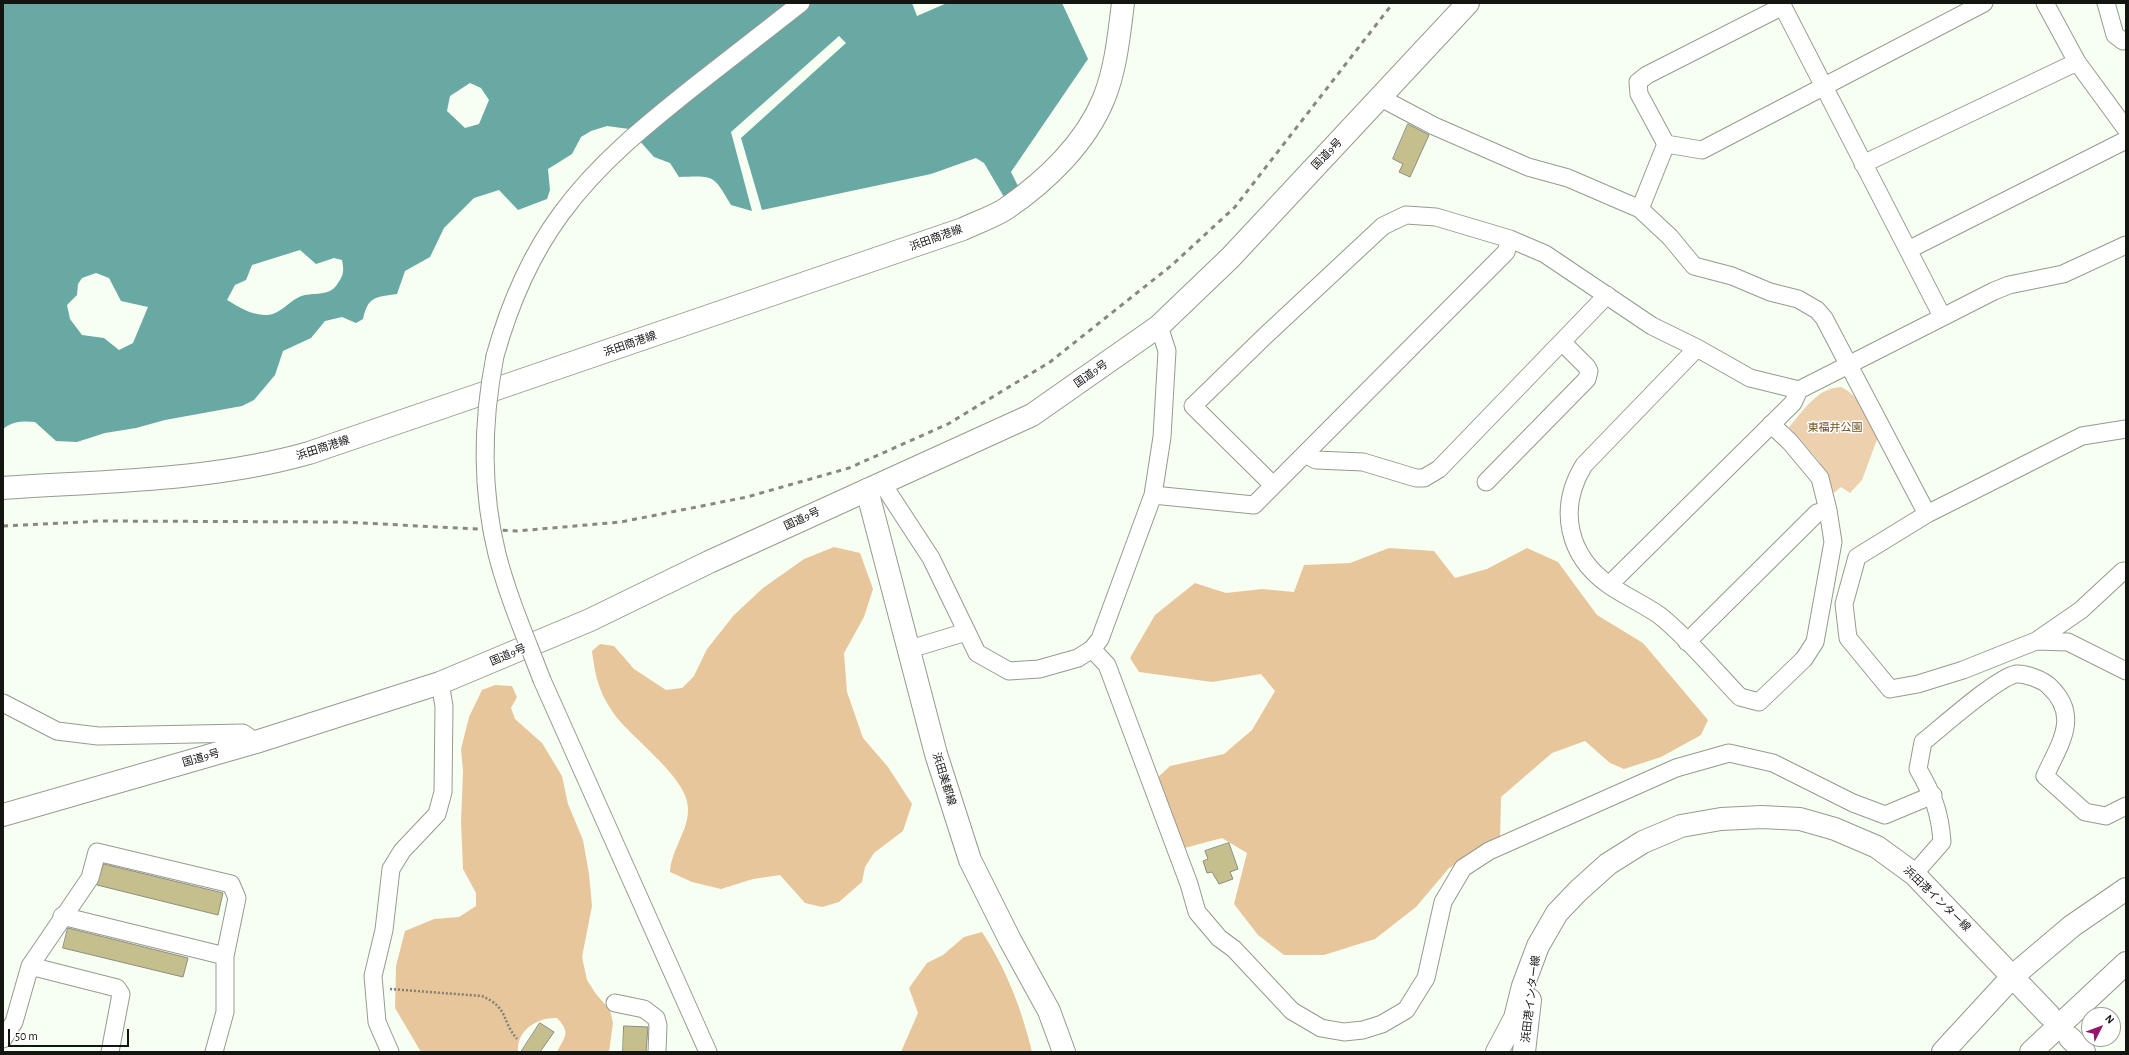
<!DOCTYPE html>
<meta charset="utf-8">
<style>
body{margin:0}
#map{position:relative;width:2129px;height:1055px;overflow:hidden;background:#f7fef2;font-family:"Alegreya Sans",sans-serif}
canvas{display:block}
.frame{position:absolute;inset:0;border:4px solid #131511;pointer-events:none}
.north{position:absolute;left:2081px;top:1007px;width:40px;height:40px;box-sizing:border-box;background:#fff;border:1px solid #a1a1a0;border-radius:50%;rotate:48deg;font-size:11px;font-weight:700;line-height:16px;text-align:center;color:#131511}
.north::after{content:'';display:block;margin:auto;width:14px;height:18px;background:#95146d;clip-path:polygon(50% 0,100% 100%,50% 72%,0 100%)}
.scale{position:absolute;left:8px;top:1029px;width:121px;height:18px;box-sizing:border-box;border:2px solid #131511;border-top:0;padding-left:5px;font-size:12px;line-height:14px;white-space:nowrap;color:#131511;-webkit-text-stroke:3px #fff;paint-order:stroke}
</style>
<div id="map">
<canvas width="2129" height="1055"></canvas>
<div class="frame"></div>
<div class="north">N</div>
<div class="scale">50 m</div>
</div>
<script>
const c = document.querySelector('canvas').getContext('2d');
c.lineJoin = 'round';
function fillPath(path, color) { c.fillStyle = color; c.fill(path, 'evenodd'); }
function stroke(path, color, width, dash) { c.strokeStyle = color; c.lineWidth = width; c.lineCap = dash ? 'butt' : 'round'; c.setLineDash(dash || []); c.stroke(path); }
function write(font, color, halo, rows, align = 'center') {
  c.font = font + ' "Alegreya Sans","Noto Sans JP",sans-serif'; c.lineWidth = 3; c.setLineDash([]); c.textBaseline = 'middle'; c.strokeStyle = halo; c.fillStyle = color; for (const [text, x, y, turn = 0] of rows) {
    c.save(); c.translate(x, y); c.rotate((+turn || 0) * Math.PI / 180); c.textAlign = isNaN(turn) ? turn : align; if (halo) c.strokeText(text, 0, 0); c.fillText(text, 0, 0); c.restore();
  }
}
const green = new Path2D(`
 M1841,387C1862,397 1868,418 1878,437L1862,480L1850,493L1841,487L1834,493L1818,460L1789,427C1804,410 1817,388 1841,387Z`);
const forest = new Path2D(`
 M834,547L860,553L873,589L864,617L844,653L847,692L863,738L888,767L912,804L903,831L874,853L865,867L862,882L839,902L822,907L805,903L780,875L753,879L721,889L692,882L670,872C671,850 689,830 688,808C688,777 629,737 612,711C598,690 595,674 592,651L600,644L614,646L634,669L666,690L682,688L694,676L707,649L734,615L763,588L804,559Z
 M1389,548L1434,551L1455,578L1487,569L1527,548L1558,562L1597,615L1643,643L1708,720L1701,735L1661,757L1624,769L1610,763L1585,741L1552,753L1501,797L1500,841L1449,868L1416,907L1375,939L1324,955H1284L1258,935L1234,904L1247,853L1222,838L1181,849L1156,779L1170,766L1224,754L1252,730L1275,691L1261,674L1212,682L1139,672L1130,658L1155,615L1195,583L1226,593L1262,589L1294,592L1304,565L1350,563Z
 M495,685L512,686L517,697L511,708L515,719L542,743L562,776L568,804L583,840L589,874L592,906L582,957L587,980L596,994L610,1010L613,1023L609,1052H557C565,1036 571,1033 557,1018C538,1017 516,1030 518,1052H421L395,1008L396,966L405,931L434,919L459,917L476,906V893L463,869L461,822L463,771L461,749L469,717L482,690Z
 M982,932C1006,968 1022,1010 1032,1052H901L918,1013L909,988L927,963L943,955L964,937Z`);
const water = new Path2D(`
 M3,3H912L917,16L947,3H1062L1088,59L1011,172L1019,188L1004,197L984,163L976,158L931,174L762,210L741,138L846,43L839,36L731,132L752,211L731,205C713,174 714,176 679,177L670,163L654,157L629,129L607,126L591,131L581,137L572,154L548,169L550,190L547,199L518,210L499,190L474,198L444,228L430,257L405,271L397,294C376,297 368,296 363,319L356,323L342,317L325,321L311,338L283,351L275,375L254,400L242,406L165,420L136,428L105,433L77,442L56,441L35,422C23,421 13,421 3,429ZM470,83L481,88L489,100L479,124L465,128L447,111L450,96ZM300,250L316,264L334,258L342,260C344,271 344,274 338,283C330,298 312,291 299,297C287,303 279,316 264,315C249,314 239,307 227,300L235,285L246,280L252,265ZM96,273L109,278L121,301L148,307L133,343L119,350L104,338L82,335L70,319L67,305L77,295L78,284L82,278Z`);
const building = new Path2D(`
 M1408,124L1429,135L1410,177L1399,172L1403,164L1393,159Z
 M1229,843L1238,869L1230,872L1233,879L1219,884L1212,872L1207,873L1203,861L1208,859L1205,851Z
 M104,864L223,893L218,915L97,885Z
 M68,928L188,958L183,977L63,948Z
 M540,1023L554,1032L540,1052H521Z
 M624,1026L648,1027L646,1052H623Z`);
const path = new Path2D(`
 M390,989L482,996C509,1008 501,1020 517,1039`);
const minor = new Path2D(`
 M1781,3L1942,316
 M2045,3L2077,62L2126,129
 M2106,3L2115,35L2123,41L2126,40
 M1381,98L1434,126L1528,167L1568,178L1640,209L1670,237L1694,266L1732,276L1770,292L1798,299L1817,310L1824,318L1927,514L2082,436L2126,429
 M1666,144L1702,150L1984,3
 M1863,164L2077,62
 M1640,209L1666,144L1639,94L1638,82L1647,75L1783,6
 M1908,250L2126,140
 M1697,348L1584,465C1557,509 1568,556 1609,585C1625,596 1643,604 1659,615C1686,636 1716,672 1740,697L1759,702L1804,659L1815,642L1833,542L1828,510L1820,478L1790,442L1771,424
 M495,356C509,306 530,256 561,214C598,163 647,124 696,85C731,58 766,30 801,3
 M1305,454L1316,460L1363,462L1416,478H1424L1439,469L1607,295
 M1486,482L1587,379L1589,371L1587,367L1562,342
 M882,483L931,558L977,653L1009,671L1039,669L1078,658L1092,649L1100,639L1153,495L1162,437L1167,351L1159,326
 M1273,485L1193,406L1265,336L1383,226L1406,215L1436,217L1510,239L1545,254L1652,326L1697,348L1750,378L1799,390L1994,291L2009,285L2063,274L2126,245
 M1153,495L1254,505L1506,252L1510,239
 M1927,514L1857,557L1844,604L1848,638L1890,689L1918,684L1963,670L2036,641L2068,642L2126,671
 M1609,585L1793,403L1799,390
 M2036,641L2081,610L2123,571H2126
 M1687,642L1817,513L1828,510
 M910,649L966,632
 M1092,649L1107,665L1189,884L1197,912L1219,938L1234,949L1292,1011L1321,1028L1344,1032L1363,1030L1382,1024L1406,1010L1426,978L1443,902L1463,868L1489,851L1676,768L1729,753L1773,763L1853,803L1885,815L1933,795
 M542,680L708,1052
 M3,703L57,731L98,736L243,733L256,742
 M1914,874L1942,842C1940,812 1933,795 1918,769L1923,742C1941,728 1996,678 2016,674C2025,673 2043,680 2049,686C2081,716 2060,743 2045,776L2085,812L2106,816L2126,806
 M62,916L225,956
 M30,966L117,988L121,994L110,1052
 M615,1003L644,1009L656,1018L658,1025L657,1052
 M3,1039L14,1022L30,966L90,878L97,852L231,884L237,898L225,956V1012L214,1052
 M390,1052L377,1022L373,976L384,930L391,869L402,851L437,814L443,792L444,706L440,683`);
const major = new Path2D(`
 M3,488C105,481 210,481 309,453L963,229C977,222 994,217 1007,208C1046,181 1086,143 1104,98C1116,68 1119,35 1123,3
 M867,490L936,754L970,860L1010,940L1049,1011L1064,1052
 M2070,1038L2084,1052
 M1497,1052L1515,1018L1523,986L1538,946L1557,913L1578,891L1608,864L1643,842L1681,826L1721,819L1762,817L1800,819L1835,829L1877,847L1914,874L2049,1015
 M1524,1052L1530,1000`);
const highway = new Path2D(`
 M3,815L256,742L440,683L590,620L709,562L1032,415L1159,326L1230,258L1468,3
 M1943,1052L2013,976L2072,926L2126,889
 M2031,1052L2126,963`);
const rail = new Path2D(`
 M3,526L100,521L342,522L517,531L621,522L747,497L849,468L948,424L1050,362L1172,265L1235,207L1393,3`);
const minorBridge = new Path2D(`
 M495,356C482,422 481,489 497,554C508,597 526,638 542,680`);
const streetNames = [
 ["国道9号",1327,154,-46],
 ["浜田商港線",936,238,-20],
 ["浜田商港線",630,344,-19],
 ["国道9号",1091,374,-35],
 ["浜田商港線",323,448,-18],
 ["国道9号",802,519,-25],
 ["国道9号",508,655,-23],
 ["国道9号",201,758,-16],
 ["浜田美都線",944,779,73],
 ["浜田港インター線",1937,899,44],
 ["浜田港インター線",1531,999,-83]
];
const parkNames = [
 ["東福井公園",1835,428]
];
fillPath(green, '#edd1af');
fillPath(forest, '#e7c69c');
fillPath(water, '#68a9a4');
fillPath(building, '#c5bf8d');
stroke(building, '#8d8c80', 1);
stroke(minor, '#959b90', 19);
stroke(major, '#959b90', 24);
stroke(highway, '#959b90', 24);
stroke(path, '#7d827a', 2.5, [2, 2]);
stroke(minor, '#fff', 17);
stroke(major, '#fff', 22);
stroke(highway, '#fff', 22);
stroke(rail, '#858981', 3, [5, 5]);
stroke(minorBridge, '#959b90', 19, []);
stroke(minorBridge, '#fff', 17);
write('11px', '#131511', '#fff', streetNames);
write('11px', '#6d4c1c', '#fff', parkNames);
</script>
